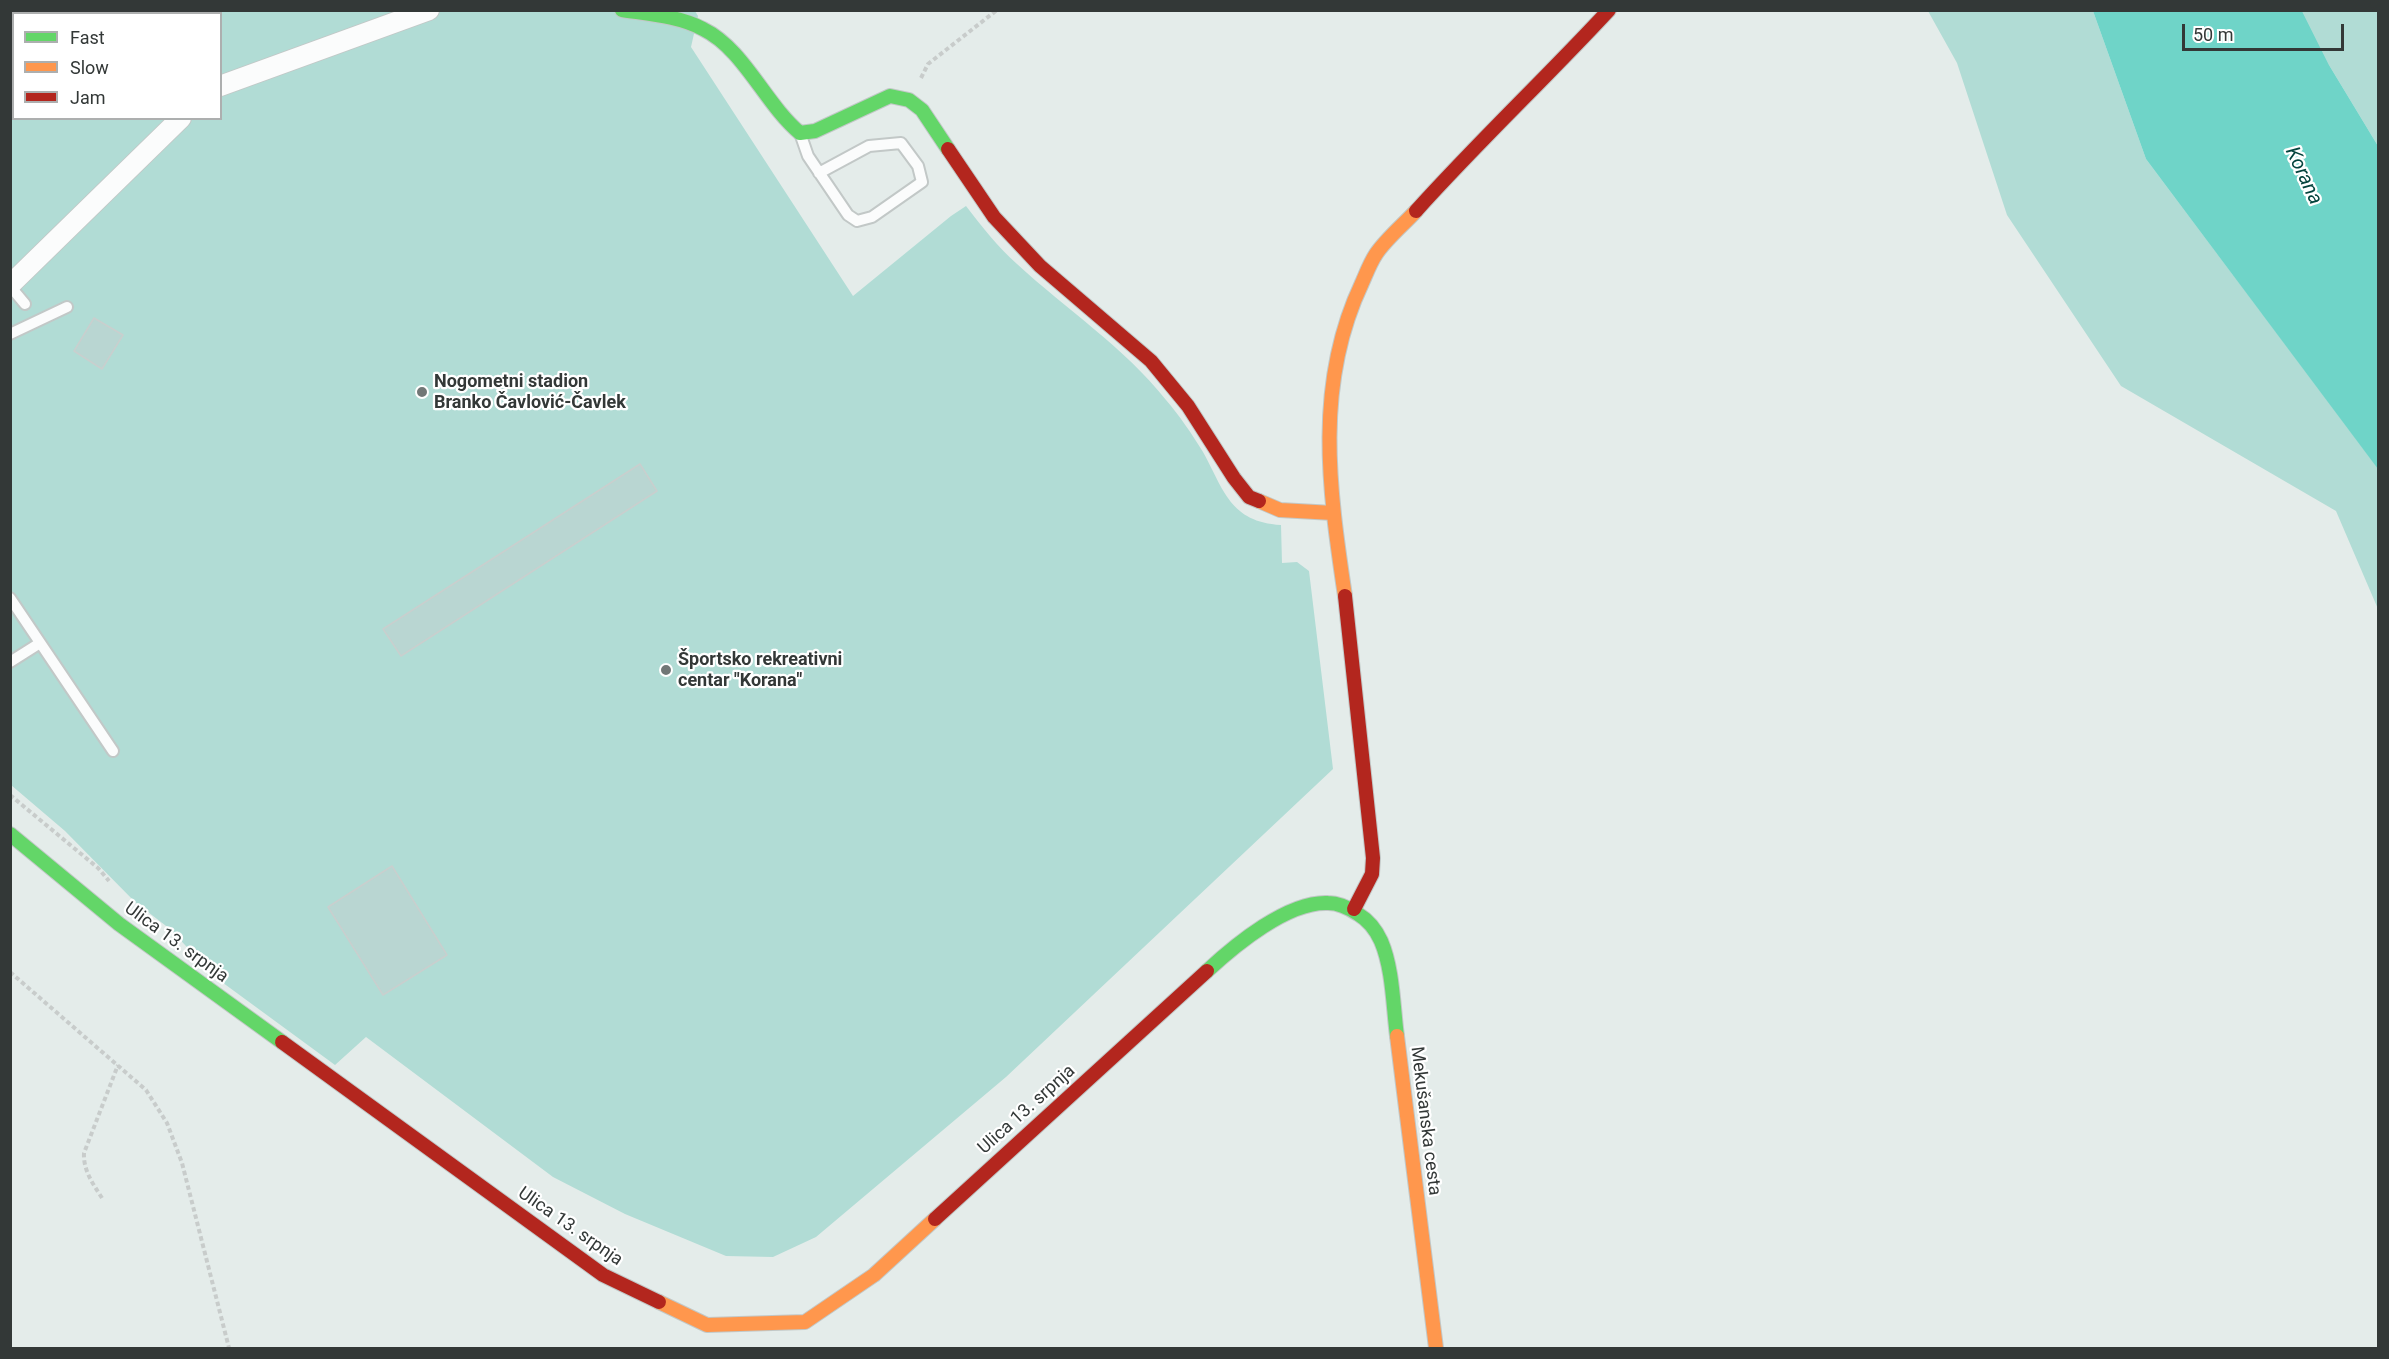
<!DOCTYPE html>
<meta charset="utf-8">
<style>
body{margin:0}
#map{position:relative;width:2389px;height:1359px;overflow:hidden;background:#e4ecea;font-family:Roboto,sans-serif}
canvas{display:block}
.frame{position:absolute;inset:0;border:12px solid #333837;pointer-events:none}
.legend{position:absolute;left:12px;top:12px;width:210px;height:108px;box-sizing:border-box;background:#fff;border:2px solid #adafaf;margin:0;padding:8px 10px;list-style:none;font-size:18px;color:#333837}
.legend li{display:flex;align-items:center;gap:12px;height:30px}
.legend b{width:30px;border:2px solid #adafaf}
.scale{position:absolute;left:2182px;top:24px;width:162px;height:27px;box-sizing:border-box;border:3px solid #333837;border-top:0;padding-left:8px;font-size:18px;line-height:21px;white-space:nowrap;color:#333837;-webkit-text-stroke:4px #fff;paint-order:stroke}
</style>
<div id="map">
<canvas width="2389" height="1359"></canvas>
<div class="frame"></div>
<ul class="legend">
<li><b style="height:8px;background:#63d668"></b>Fast</li>
<li><b style="height:8px;background:#ff974d"></b>Slow</li>
<li><b style="height:8px;background:#b3261e"></b>Jam</li>
</ul>
<div class="scale">50 m</div>
</div>
<script>
const c = document.querySelector('canvas').getContext('2d');
c.lineJoin = 'round';
function fillPath(path, color) { c.fillStyle = color; c.fill(path, 'evenodd'); }
function stroke(path, color, width, dash) { c.strokeStyle = color; c.lineWidth = width; c.lineCap = dash ? 'butt' : 'round'; c.setLineDash(dash || []); c.stroke(path); }
function write(font, color, halo, rows, align = 'center') {
  c.font = font + ' Roboto,sans-serif'; c.lineWidth = 4.5; c.setLineDash([]); c.textBaseline = 'middle'; c.strokeStyle = halo; c.fillStyle = color; for (const [text, x, y, turn = 0] of rows) {
    c.save(); c.translate(x, y); c.rotate((+turn || 0) * Math.PI / 180); c.textAlign = isNaN(turn) ? turn : align; if (halo) c.strokeText(text, 0, 0); c.fillText(text, 0, 0); c.restore();
  }
}
const green = new Path2D(`
 M10,11H695L698,16L691,47L853,296L951,216L966,206C982,227 998,247 1017,264C1067,310 1124,347 1166,400C1179,415 1192,434 1203,452C1224,490 1230,522 1281,525L1282,563L1297,562L1309,571L1333,769L1006,1077L816,1237L773,1257L726,1256L625,1214L553,1177L366,1037L335,1065L215,977L170,929L135,902L65,831L11,785ZM14,14H220V118H14Z
 M1928,11H2093L2146,159L2378,468V609L2336,511L2121,386L2007,215L1957,63Z
 M2302,11H2378V146L2329,65Z`);
const water = new Path2D(`
 M2093,11H2302L2329,65L2378,146V469L2146,159Z`);
const building = new Path2D(`
 M94,318L123,335L102,369L74,351Z
 M640,464L657,491L401,656L383,629Z
 M392,866L447,955L383,995L328,907Z`);
const path = new Path2D(`
 M921,78L928,64L997,10
 M10,795L98,868L109,881
 M10,972L146,1090L167,1123L182,1163L229,1348
 M102,1198C93,1184 83,1170 84,1153L118,1065`);
const lane = new Path2D(`
 M162,10L164,14
 M81,14L86,10
 M10,57L14,56
 M800,133L808,156L848,215L857,221L872,217L922,182L918,166L901,143L869,146L819,173
 M10,286L25,304
 M10,334L67,307
 M10,598L113,751
 M10,662L40,643`);
const street = new Path2D(`
 M220,86L429,10
 M10,285L181,118`);
const fast = new Path2D(`
 M622,10C648,14 679,16 703,29C744,49 765,104 800,133L815,131L890,96L909,100L922,110L948,149
 M10,834L119,924L282,1042
 M1207,971C1235,945 1288,901 1328,903C1339,903 1349,908 1358,914C1368,920 1376,930 1381,941C1393,969 1393,1006 1397,1036`);
const slow = new Path2D(`
 M1259,501L1280,510L1333,513
 M1345,596C1329,489 1314,384 1362,283C1366,274 1370,263 1376,254C1386,239 1403,225 1416,211
 M1397,1036L1436,1348
 M659,1302L707,1325L805,1322L874,1275L935,1219`);
const jam = new Path2D(`
 M948,149L994,217L1040,266L1151,361L1188,406L1234,478L1249,497L1259,501
 M1416,211C1478,142 1546,78 1609,10
 M1345,596L1373,858L1372,874L1354,909
 M282,1042L603,1275L659,1302
 M935,1219L1207,971`);
const markers = [
 [422,392,6,"#717776"],
 [666,670,6,"#717776"]
];
const poiNames = [
 ["Nogometni stadion",434,382],
 ["Branko Čavlović-Čavlek",434,403],
 ["Športsko rekreativni",678,660],
 ["centar \"Korana\"",678,681]
];
const streetNames = [
 ["Ulica 13. srpnja",176,943,36],
 ["Ulica 13. srpnja",1027,1110,-42],
 ["Mekušanska cesta",1425,1121,83],
 ["Ulica 13. srpnja",570,1227,35]
];
const waterNames = [
 ["Korana",2303,176,65]
];
fillPath(green, '#b1dcd5');
fillPath(water, '#6fd4c8');
fillPath(building, '#b9d6d2');
stroke(building, '#c9cfce', 1.5);
stroke(lane, '#c2c8c7', 14);
stroke(street, '#c2c8c7', 22);
stroke(fast, '#c2c8c7', 16);
stroke(slow, '#c2c8c7', 16);
stroke(jam, '#c2c8c7', 16);
stroke(path, '#c8cccb', 4, [4.5, 3]);
stroke(lane, '#fbfcfc', 10);
stroke(street, '#fbfcfc', 20);
stroke(fast, '#63d668', 14);
stroke(slow, '#ff974d', 14);
stroke(jam, '#b3261e', 14);
for (const [x, y, r, color] of markers) { const dot = new Path2D(); dot.arc(x, y, r, 0, 2 * Math.PI); c.fillStyle = color; c.fill(dot); stroke(dot, '#fff', 2); }
write('bold 18px', '#333837', '#fff', poiNames, 'left');
write('18px', '#333837', '#fff', streetNames);
write('italic 20px', '#04443d', '#fff', waterNames);
</script>
